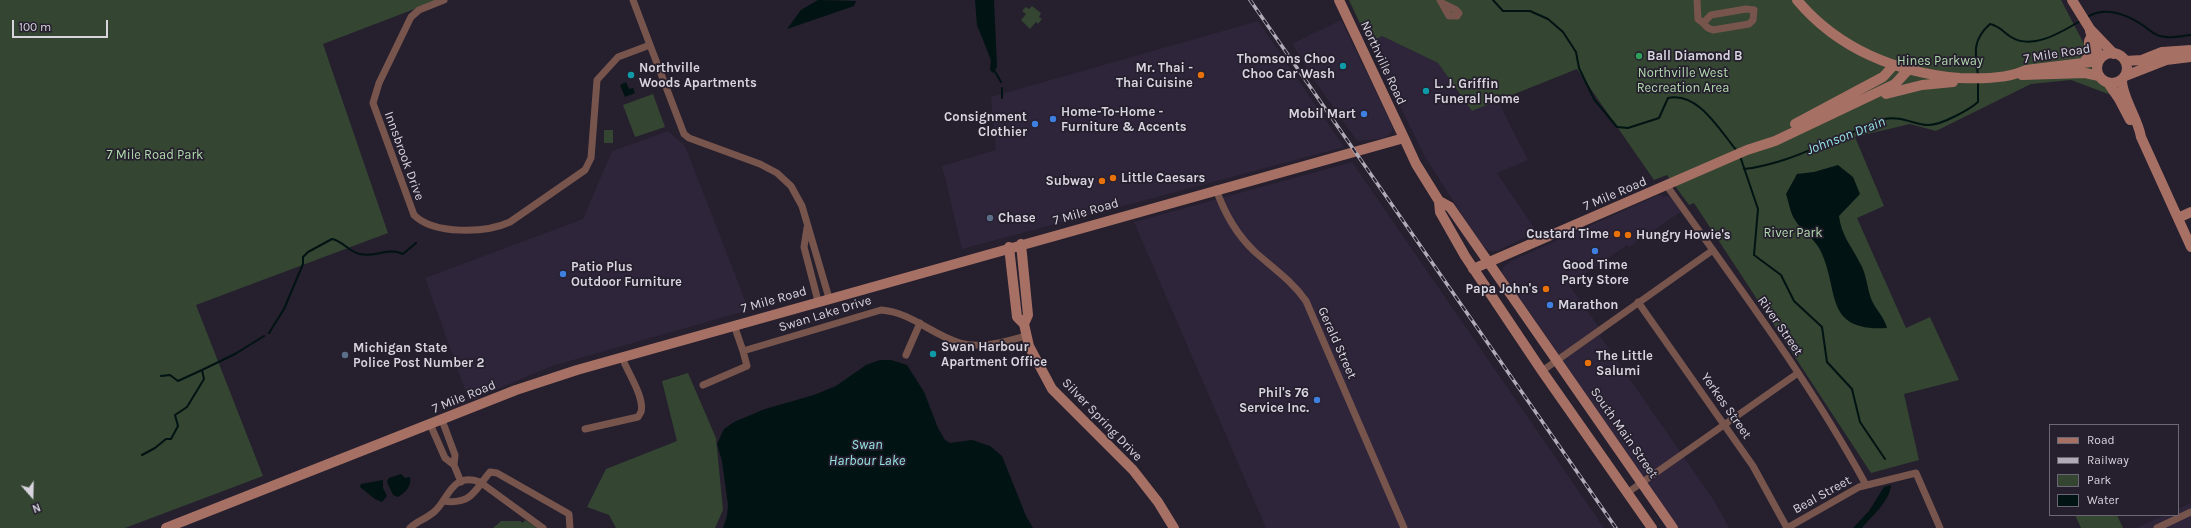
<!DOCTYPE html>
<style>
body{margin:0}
#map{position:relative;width:2191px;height:528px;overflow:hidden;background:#251f2e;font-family:Karla,sans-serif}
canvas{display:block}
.legend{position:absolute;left:2049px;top:424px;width:130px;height:92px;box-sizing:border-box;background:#251f2e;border:1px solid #6c6774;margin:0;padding:5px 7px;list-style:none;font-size:12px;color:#d7d4de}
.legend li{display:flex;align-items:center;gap:8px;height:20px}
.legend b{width:20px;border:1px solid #6c6774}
.north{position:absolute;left:12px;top:476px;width:40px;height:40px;-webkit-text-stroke:3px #251f2e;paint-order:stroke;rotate:160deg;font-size:11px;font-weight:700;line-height:16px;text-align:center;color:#d7d4de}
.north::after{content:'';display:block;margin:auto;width:14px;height:18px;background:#d7d4de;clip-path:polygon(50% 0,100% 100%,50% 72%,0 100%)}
.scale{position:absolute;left:12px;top:20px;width:96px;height:18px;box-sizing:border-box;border:2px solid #d7d4de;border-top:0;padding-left:5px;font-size:12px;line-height:14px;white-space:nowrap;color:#d7d4de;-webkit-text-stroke:3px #251f2e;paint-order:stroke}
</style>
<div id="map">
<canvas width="2191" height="528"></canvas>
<ul class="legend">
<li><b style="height:5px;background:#a77064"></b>Road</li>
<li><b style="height:5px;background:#b0acb7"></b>Railway</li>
<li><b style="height:11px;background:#344532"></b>Park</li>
<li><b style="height:11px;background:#011313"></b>Water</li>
</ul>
<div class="north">N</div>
<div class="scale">100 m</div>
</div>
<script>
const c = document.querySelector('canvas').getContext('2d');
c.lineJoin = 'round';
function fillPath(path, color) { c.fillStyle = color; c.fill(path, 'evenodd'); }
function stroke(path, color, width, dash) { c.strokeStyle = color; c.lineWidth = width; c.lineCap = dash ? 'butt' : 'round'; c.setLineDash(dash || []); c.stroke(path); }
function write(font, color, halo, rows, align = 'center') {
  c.font = font + ' Karla,sans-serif'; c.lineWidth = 3.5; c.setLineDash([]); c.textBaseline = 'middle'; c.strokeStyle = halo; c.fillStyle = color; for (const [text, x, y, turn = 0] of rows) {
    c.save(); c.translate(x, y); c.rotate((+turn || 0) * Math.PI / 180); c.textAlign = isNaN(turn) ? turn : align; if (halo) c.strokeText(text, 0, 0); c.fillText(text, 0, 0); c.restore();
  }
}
const built = new Path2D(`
 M1341,20L1392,125L1393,130L1388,136L1379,139L1357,141L1319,87L1292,44Z
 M1258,21L1344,147L962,249L942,166L996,150L991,97Z
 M1382,36L1438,63L1472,111L1498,101L1528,160L1497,173L1537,232L1497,251H1489L1481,244L1425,157L1369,43Z
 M668,131L685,146L749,310L552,366L469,401L425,278L583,219L612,151Z
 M1352,162L1604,528H1266L1134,222Z
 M1658,195L1669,197L1674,201L1682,211L1629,247L1627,245L1569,285L1603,333L1600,336L1715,502L1729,528H1678L1502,272L1504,266L1511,261Z
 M2191,503V528H2136L2165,515H2178V509Z`);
const green = new Path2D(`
 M0,0H438L323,44L388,233L196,305L263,476L125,528H0Z
 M1349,0H2061L2111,95L2071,80L2031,84L1936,131L1910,124L1855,137L1884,206L1857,218L1906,328L1930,317L1959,380L1904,394L1919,460L1871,473L1694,203L1689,205L1667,175L1654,180L1577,69L1472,111L1438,63L1382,36L1369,43Z
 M1032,6L1041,13L1039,17L1042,19L1038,24L1036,22L1030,29L1021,20L1026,14L1022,11L1026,7L1029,9Z
 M653,94L665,127L635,137L623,105Z
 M604,130H613V143H604Z
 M688,373L716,438L723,510L715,528H616L609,515L587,507L606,469L677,441L662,381Z
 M2075,515H2117L2123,528H2081Z
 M525,520L537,528H493L501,521H520L523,523Z`);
const water = new Path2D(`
 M818,0L856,1L854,6L787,29L801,10Z
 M975,0H994L997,67L993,73L990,70L991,60L977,25Z
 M626,82L629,89L633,88L635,93L625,97L620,85Z
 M1838,165L1853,177L1860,194L1839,216C1841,235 1852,247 1860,263C1867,275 1867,289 1872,301C1877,311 1884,317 1887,328C1821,332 1841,288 1819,248C1813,238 1801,230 1795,220C1790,213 1789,202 1786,194L1797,174L1814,172Z
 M880,360H891L907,365L924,392L938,428L945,440L950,443L972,440L990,446L1002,456L1026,516L1033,528H723L727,516L728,505L722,461L717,444L724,429L734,422L765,409L814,395L836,386L866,365Z
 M401,474L405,478L410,477C412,486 405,493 398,497L393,495L387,482L389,478Z
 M383,480V488L387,496L382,502L375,499L360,487L361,484Z
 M1891,485C1889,503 1872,515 1862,528H1853L1869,511L1884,487Z`);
const stream = new Path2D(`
 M1493,0L1503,11H1530L1548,19L1563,32L1576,52L1579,68L1594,99L1617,127L1628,128L1659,118L1668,98C1698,91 1720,131 1737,151
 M2087,17C2107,5 2128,15 2144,26C2149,30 2155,35 2160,36C2170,39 2181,36 2191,35
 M994,70L1001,82
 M1978,75C1975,53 1972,40 1990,24C2000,26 2003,32 2011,37C2033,51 2063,31 2082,20
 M1002,98V88
 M1740,156L1758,209L1754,255L1781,275L1794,301L1822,327L1827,362L1852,389L1860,422L1885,459
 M1744,169C1782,165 1818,146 1853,132C1863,128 1874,122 1884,119C1903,115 1916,126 1929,125C1941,125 1969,110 1978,102V81
 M269,333L284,309L303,264V257L308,252L332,239C343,241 349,252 360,254C376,258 386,247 403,254L416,243
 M161,376L170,375L178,381L202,370
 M142,455L155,448L166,439H171L178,426L175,415L187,407L204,379L202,370L235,354L264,336`);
const street = new Path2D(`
 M444,0L419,10L411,17L379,83L373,103L414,215C434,235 486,233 510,222L585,170L591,158L597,80L618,57L650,45L633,0
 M1440,0L1449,16H1457L1459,13L1456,10L1442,3
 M1697,0L1698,19L1703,23
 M1746,9L1754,10L1753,20L1749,24L1713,30L1708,28L1703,23L1711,15Z
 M650,45L684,134L689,138L760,164L777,173L791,186L802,206L829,298
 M1667,186C1736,283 1809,380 1866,485
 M1216,189C1224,212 1237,235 1255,252C1273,268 1292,281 1306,301L1404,528
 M807,228L804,247L818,301
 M1638,302L1753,466L1787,528L1859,487L1916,473L1940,528
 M734,325L743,351L881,310C911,312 932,335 960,343C981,349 1005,342 1026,336
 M906,355L920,323
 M1542,371L1713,250
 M703,385L747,366L743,351
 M442,420L455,455L454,465L461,482
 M430,424L445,458L454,465
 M585,429L638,417L641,412C645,397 627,372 622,357
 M1627,493L1798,373
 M443,501C472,505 474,491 490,472L497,473L569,514L570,528
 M410,528C417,521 426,519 434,512C449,499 451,472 480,482L543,528
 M2157,528L2191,512`);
const secondary = new Path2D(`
 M1339,0L1404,138L1416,164L1439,201L1440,212L1465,256L1542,371L1652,528
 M1797,0C1838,49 1897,73 1960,78C1981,79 2007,79 2026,70L2099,61
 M2072,0L2090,29L2114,54
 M2090,31L2100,59
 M2097 68a15 15 0 1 1 30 0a15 15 0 1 1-30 0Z
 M2125,61L2142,60L2162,52L2191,50
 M2082,64L2089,56V41L2091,37
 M2022,75L2085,73L2099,76
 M2125,76L2166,60L2191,57
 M2122,79C2121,96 2138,118 2141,137L2191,247
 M2108,83L2119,99L2130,120
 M1886,94L1922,85L1953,82
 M1795,124L1883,77L1893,66
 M1439,201L1450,207L1673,528
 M2178,218L2191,212
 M1021,244L1028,315L1024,324
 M1009,247L1017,317L1024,324L1029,346L1052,389L1133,470L1158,502L1174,528
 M1473,269L1747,150L1775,141L1895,84L1908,70
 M166,528L516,390L577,370L1404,138`);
const rail = new Path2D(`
 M1250,0L1616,528`);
const markers = [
 [1639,56,4,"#2e9e5b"],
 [1343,66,4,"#0f9aa8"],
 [631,75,4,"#0f9aa8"],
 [1201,75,4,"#e8710a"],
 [1426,91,4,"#0f9aa8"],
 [1364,114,4,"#3f7fe0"],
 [1053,119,4,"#3f7fe0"],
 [1035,124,4,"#3f7fe0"],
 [1113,178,4,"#e8710a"],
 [1102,181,4,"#e8710a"],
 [990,218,4,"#5c6f8a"],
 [1617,234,4,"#e8710a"],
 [1628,235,4,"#e8710a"],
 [1595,251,4,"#3f7fe0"],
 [563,274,4,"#3f7fe0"],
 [1546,289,4,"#e8710a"],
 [1550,305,4,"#3f7fe0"],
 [933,354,4,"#0f9aa8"],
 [345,355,4,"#5c6f8a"],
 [1588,363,4,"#e8710a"],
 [1317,400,4,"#3f7fe0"]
];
const streetNames = [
 ["7 Mile Road",2057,54,-9],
 ["Northville Road",1383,63,65],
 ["Innsbrook Drive",404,156,70],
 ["7 Mile Road",1615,194,-23],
 ["7 Mile Road",1086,212,-16],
 ["7 Mile Road",774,300,-16],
 ["Swan Lake Drive",825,314,-17],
 ["River Street",1780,326,55],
 ["Gerald Street",1337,343,66],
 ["7 Mile Road",464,397,-22],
 ["Yerkes Street",1726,406,55],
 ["Silver Spring Drive",1102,420,46],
 ["South Main Street",1624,433,55],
 ["Beal Street",1822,495,-29]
];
const poiNames = [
 ["Ball Diamond B",1647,56],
 ["Thomsons Choo",1335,59,"right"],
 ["Choo Car Wash",1335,74,"right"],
 ["Northville",639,68],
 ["Woods Apartments",639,83],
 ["Mr. Thai -",1193,68,"right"],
 ["Thai Cuisine",1193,83,"right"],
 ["L. J. Griffin",1434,84],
 ["Funeral Home",1434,99],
 ["Home-To-Home -",1061,112],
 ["Furniture & Accents",1061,127],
 ["Mobil Mart",1356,114,"right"],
 ["Consignment",1027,117,"right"],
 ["Clothier",1027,132,"right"],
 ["Little Caesars",1121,178],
 ["Subway",1094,181,"right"],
 ["Chase",998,218],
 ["Custard Time",1609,234,"right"],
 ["Hungry Howie's",1636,235],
 ["Good Time",1595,265,"center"],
 ["Party Store",1595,280,"center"],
 ["Patio Plus",571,267],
 ["Outdoor Furniture",571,282],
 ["Papa John's",1538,289,"right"],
 ["Marathon",1558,305],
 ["Swan Harbour",941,347],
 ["Apartment Office",941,362],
 ["Michigan State",353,348],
 ["Police Post Number 2",353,363],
 ["The Little",1596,356],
 ["Salumi",1596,371],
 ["Phil's 76",1309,393,"right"],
 ["Service Inc.",1309,408,"right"]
];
const parkNames = [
 ["Hines Parkway",1940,61],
 ["Northville West",1683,73],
 ["Recreation Area",1683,88],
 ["7 Mile Road Park",155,155],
 ["River Park",1793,233]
];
const waterNames = [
 ["Johnson Drain",1846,136,-21],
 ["Swan",867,445],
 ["Harbour Lake",867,461]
];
fillPath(built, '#2e253a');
fillPath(green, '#344532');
fillPath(water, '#011313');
stroke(stream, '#011313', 2);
stroke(street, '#77554d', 7);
stroke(secondary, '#a77064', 10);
stroke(rail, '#b0acb7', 3.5);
stroke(rail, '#251f2e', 2, [6]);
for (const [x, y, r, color] of markers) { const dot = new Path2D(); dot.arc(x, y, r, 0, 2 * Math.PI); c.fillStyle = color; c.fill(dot); stroke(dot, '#251f2e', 1.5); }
write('13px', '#d7d4de', '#251f2e', streetNames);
write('bold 13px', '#d7d4de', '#251f2e', poiNames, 'left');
write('13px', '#b1daac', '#251f2e', parkNames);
write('italic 14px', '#96e3e4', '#251f2e', waterNames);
</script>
